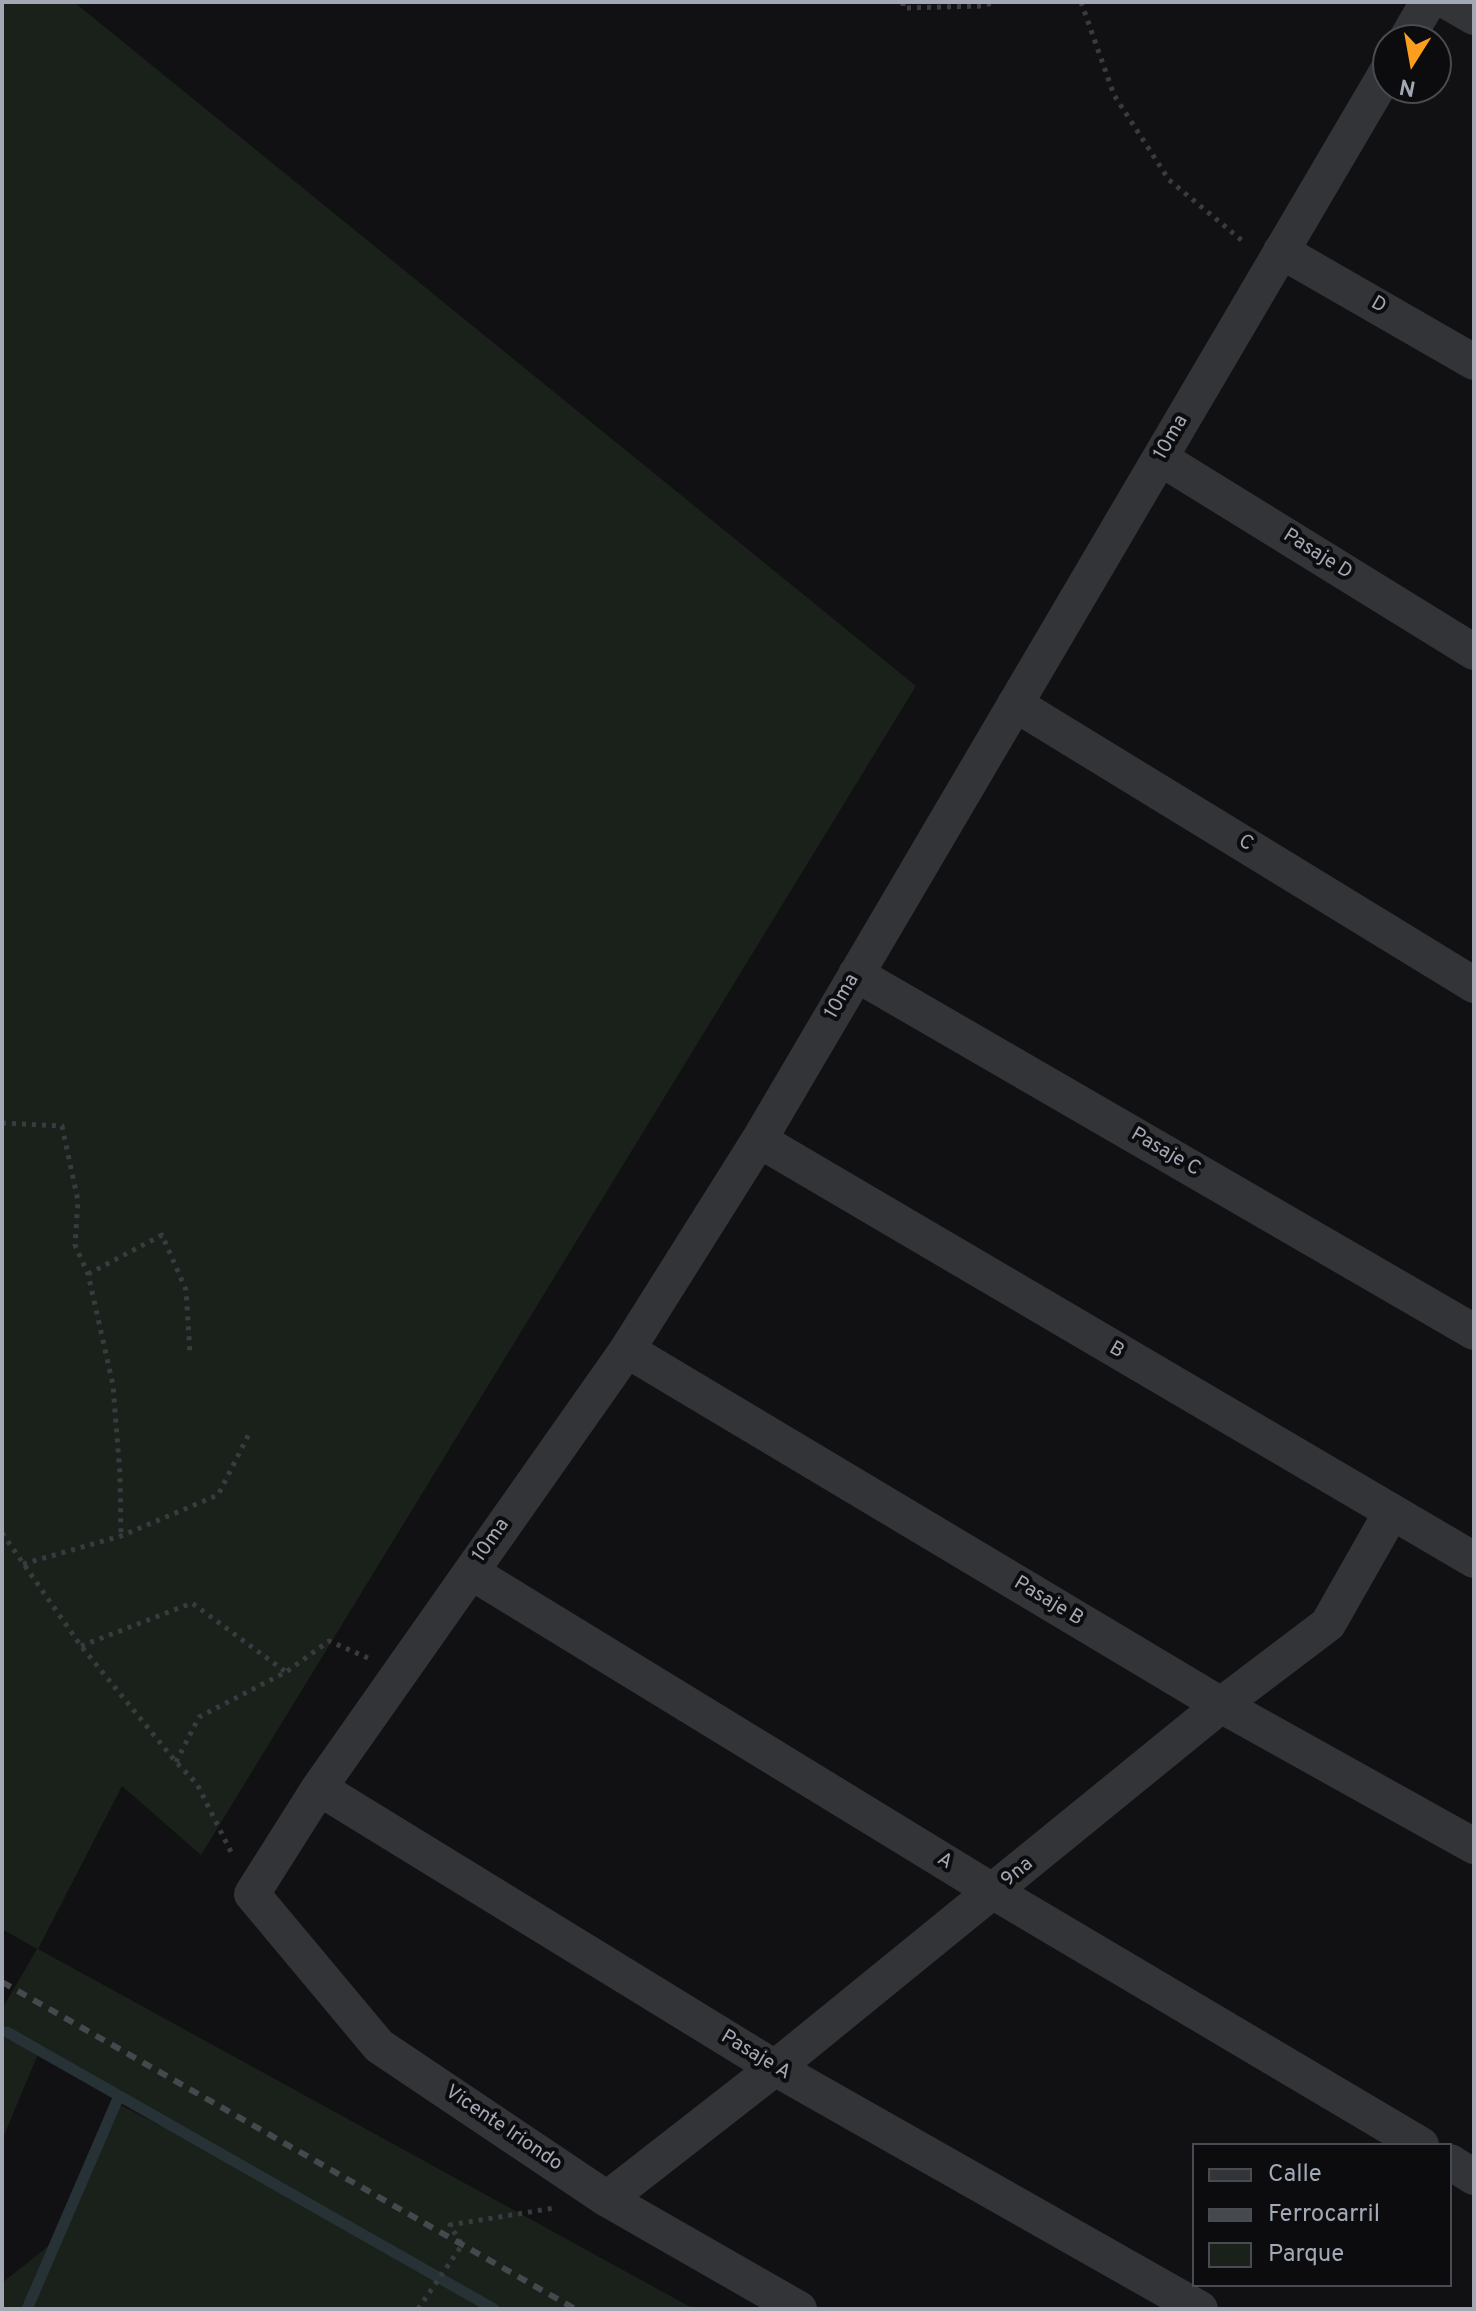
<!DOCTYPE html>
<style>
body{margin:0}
#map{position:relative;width:1476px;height:2311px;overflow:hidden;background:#111113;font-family:Overpass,sans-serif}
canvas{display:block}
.frame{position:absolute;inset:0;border:4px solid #a2a9b5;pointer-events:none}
.legend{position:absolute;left:1192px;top:2143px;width:260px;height:144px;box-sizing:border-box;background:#0c0c0e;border:2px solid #484b51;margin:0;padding:10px 14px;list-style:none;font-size:24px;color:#a2a9b5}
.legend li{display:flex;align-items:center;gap:16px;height:40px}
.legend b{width:40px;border:2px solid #484b51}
.north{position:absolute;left:1372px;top:24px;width:80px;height:80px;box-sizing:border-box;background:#0c0c0e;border:2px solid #484b51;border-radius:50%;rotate:191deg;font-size:22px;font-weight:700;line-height:32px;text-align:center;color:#a2a9b5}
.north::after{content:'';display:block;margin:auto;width:28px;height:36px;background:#fd9e1f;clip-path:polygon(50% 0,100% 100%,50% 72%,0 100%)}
</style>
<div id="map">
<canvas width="1476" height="2311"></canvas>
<div class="frame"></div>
<ul class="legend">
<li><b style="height:10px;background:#323438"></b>Calle</li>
<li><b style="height:10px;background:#45484d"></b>Ferrocarril</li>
<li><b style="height:22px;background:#19211a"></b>Parque</li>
</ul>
<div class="north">N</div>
</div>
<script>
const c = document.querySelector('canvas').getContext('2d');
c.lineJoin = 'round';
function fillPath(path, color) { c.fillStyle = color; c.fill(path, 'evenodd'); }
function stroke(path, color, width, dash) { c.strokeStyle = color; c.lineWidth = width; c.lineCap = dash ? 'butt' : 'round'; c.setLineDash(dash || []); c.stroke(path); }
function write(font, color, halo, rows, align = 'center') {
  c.font = font + ' Overpass,sans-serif'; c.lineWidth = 8; c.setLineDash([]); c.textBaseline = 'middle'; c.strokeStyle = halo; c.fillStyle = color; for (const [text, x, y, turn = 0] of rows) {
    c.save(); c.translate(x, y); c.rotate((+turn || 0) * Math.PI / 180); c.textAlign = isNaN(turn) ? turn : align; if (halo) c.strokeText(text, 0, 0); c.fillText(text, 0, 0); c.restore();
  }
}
const green = new Path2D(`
 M2,2H74L916,686L201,1855L122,1786L38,1949L694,2309H2V2283L56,2240L115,2102L166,2129L38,2054L2,2140V2009L37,1949L2,1929Z`);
const stream = new Path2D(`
 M7,2032L494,2309
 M27,2309L119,2096`);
const path = new Path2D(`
 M903,2V8L983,6L995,2
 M1081,2L1114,95L1169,180L1245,243
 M2,1123L62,1126L78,1201L75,1245L88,1274L113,1385L120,1475L121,1536
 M88,1274L162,1235L186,1290L190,1354
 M2,1533L81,1646L176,1762L197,1784L233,1856
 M23,1564L121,1536L218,1495L251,1430
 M81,1646L192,1603L286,1672
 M176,1762L199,1717L286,1672L329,1641L368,1658
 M418,2309L462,2245L450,2225L554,2208`);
const street = new Path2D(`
 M1448,2L1474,17
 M1406,40L1428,2
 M1281,251L1474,362
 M1160,458L1474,652
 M1015,704L1474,985
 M856,974L1474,1332
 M759,1140L1474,1560
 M627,1350L1221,1705L1474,1846
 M471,1572L994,1892L1421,2145
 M319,1788L775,2068L1200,2309
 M1450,2162L1474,2177
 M607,2199L775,2068L1221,1705L1328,1624L1391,1513
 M799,2309L607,2199L379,2046L252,1894L319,1788L627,1350L759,1140L1388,70`);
const rail = new Path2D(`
 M2,1982L575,2309`);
const streetNames = [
 ["D",1378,306,30],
 ["10ma",1172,438,-60],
 ["Pasaje D",1317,555,32],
 ["C",1245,844,31],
 ["10ma",843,997,-60],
 ["Pasaje C",1165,1153,30],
 ["B",1116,1351,30],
 ["10ma",492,1541,-55],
 ["Pasaje B",1048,1602,31],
 ["A",944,1862,32],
 ["9na",1018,1873,-40],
 ["Pasaje A",755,2056,31],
 ["Vicente Iriondo",503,2129,34]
];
fillPath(green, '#19211a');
stroke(stream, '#273237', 11);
stroke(path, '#383b3f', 5, [4, 6]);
stroke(street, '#323438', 36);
stroke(rail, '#45484d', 6, [10, 8]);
write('20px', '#a2a9b5', '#0c0c0e', streetNames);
</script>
